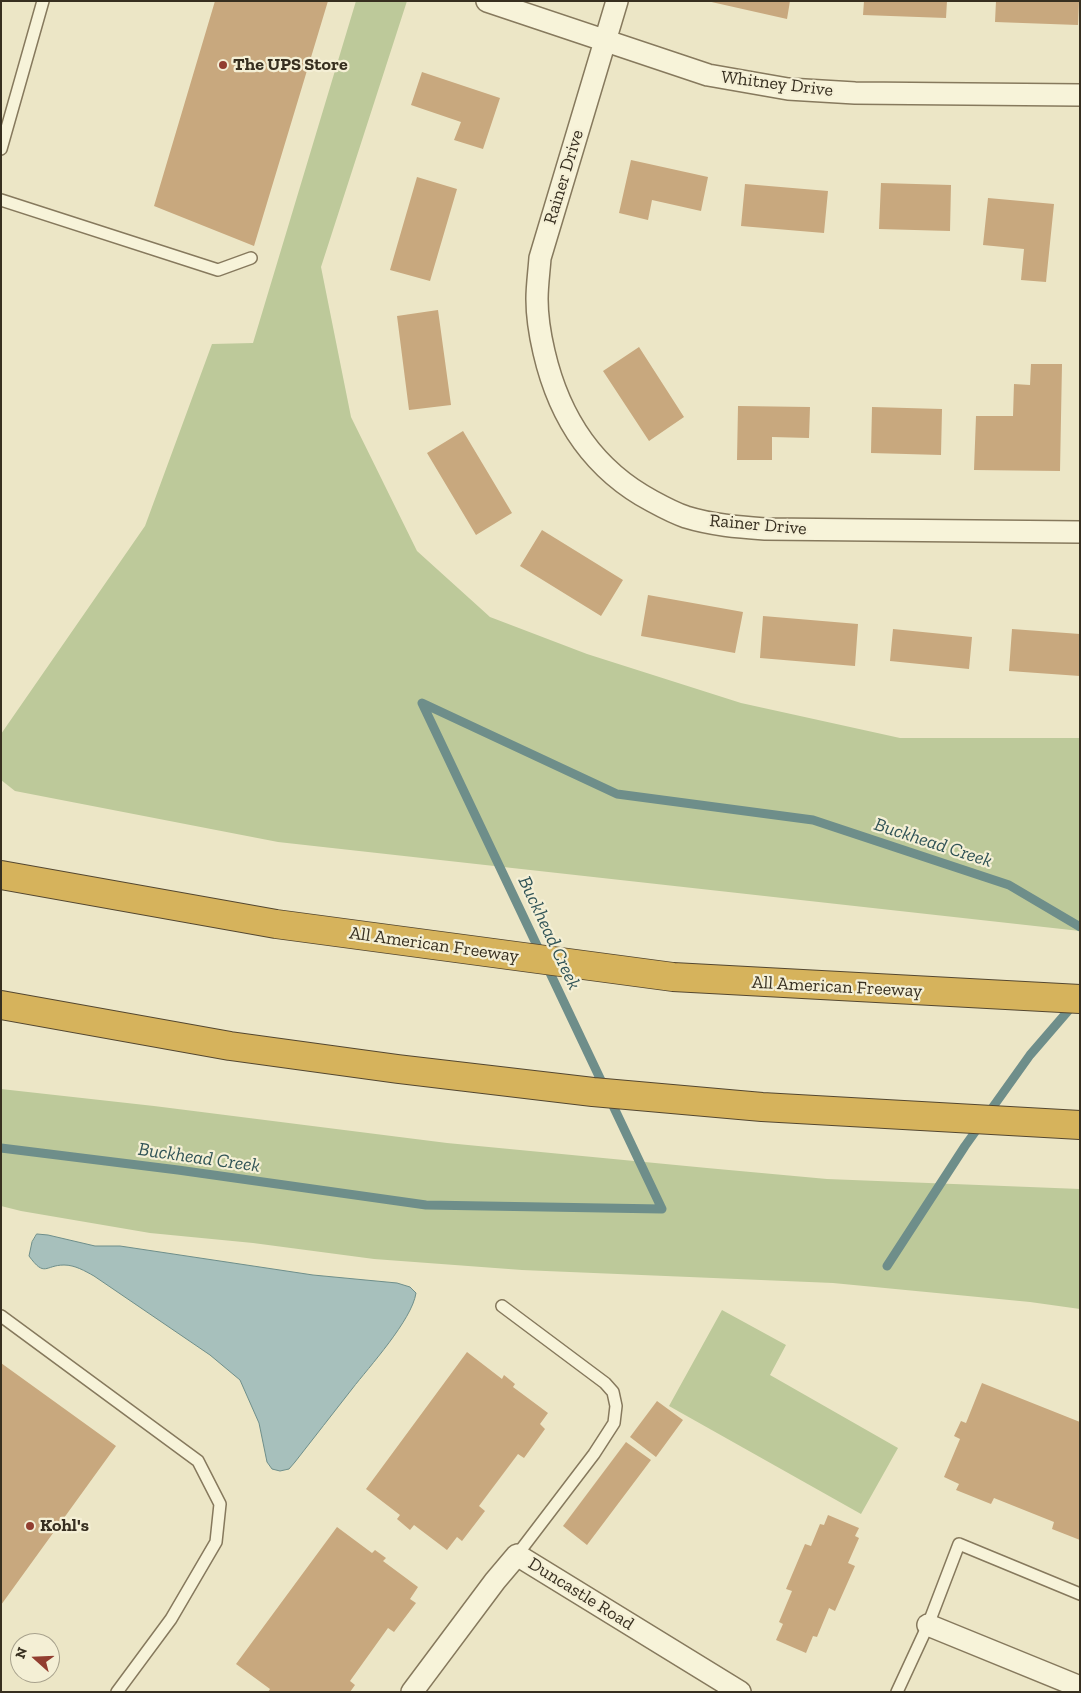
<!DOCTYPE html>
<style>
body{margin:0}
#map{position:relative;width:1081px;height:1693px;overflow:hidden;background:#ece6c6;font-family:"Zilla Slab",serif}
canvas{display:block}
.frame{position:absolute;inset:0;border:2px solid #372f20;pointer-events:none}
.north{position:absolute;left:10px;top:1633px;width:50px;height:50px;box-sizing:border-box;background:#f4efd5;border:1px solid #a8a28d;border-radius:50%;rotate:290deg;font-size:14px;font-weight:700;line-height:20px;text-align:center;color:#372f20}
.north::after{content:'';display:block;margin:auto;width:18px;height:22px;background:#923e30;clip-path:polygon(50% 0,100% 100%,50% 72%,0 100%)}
</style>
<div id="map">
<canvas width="1081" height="1693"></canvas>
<div class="frame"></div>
<div class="north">N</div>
</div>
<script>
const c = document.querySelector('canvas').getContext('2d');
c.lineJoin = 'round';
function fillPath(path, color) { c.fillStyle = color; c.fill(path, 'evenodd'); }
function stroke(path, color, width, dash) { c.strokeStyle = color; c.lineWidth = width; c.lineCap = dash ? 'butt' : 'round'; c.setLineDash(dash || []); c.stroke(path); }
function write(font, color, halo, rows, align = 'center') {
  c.font = font + ' "Zilla Slab",serif'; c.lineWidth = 4.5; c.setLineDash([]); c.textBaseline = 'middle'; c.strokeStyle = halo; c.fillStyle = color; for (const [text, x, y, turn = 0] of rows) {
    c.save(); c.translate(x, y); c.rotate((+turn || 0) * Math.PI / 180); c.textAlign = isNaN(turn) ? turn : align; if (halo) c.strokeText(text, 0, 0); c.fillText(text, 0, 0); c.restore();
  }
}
const green = new Path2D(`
 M356,1H407L321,267L351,417L417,551L490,617L587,654L741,703L900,738H1080V931L278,842L15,791L1,780V734L145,526L212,344L253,343Z
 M1,1089L154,1106L447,1143L707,1168L827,1179L1080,1189V1309L1030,1302L833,1283L522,1270L374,1259L253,1243L150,1233L21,1211L1,1206Z
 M722,1310L786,1345L770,1375L898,1448L861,1514L669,1406Z`);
const water = new Path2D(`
 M37,1234L48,1235L95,1246H120L313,1275L397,1283L410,1287L416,1293C412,1320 369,1367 352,1389C333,1413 314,1438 295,1462L289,1469L280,1471L272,1469L267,1462L259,1423L240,1380L210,1355L94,1276C85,1271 75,1265 64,1265C45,1265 45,1278 29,1256L32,1242Z`);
const stream = new Path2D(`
 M1,1148L178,1170L426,1205L662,1209L422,703L617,794L813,820L1009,885L1080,927
 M887,1266L965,1146L1030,1055L1074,1004`);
const building = new Path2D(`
 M215,1H328L254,246L154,206Z
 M707,1H790L787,19Z
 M864,1H947L946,18L863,15Z
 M996,1H1079L1078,25L995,22Z
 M422,72L500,98L483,149L454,140L461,122L411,105Z
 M631,160L708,177L701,211L652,200L648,220L619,213Z
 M417,177L457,189L430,281L390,270Z
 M881,183L951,185L950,231L879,229Z
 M745,184L828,191L824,233L741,226Z
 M988,198L1054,204L1046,282L1021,280L1024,249L983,245Z
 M438,310L451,405L409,410L397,316Z
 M639,347L684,417L649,441L603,371Z
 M1031,364H1062L1060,471L974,470L976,416H1013L1014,384L1030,385Z
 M738,406L810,407L809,438L772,437V460H737Z
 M872,407L942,409L941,455L871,453Z
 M463,431L512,513L476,535L427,453Z
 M542,530L623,580L601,616L520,566Z
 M648,595L743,612L735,653L641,636Z
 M763,616L858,624L855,666L760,658Z
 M893,629L972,637L969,669L890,661Z
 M1012,629L1080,634V676L1009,671Z
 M467,1352L502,1379L504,1375L515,1384L513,1387L548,1413L540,1424L545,1429L524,1458L518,1454L479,1506L485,1511L462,1541L457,1537L447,1550L414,1525L410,1530L397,1519L400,1515L366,1489Z
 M1,1363L116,1446L1,1605Z
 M982,1383L1080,1422V1540L1052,1529L1054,1522L994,1498L991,1504L956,1490L959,1484L944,1477L960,1439L954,1436L961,1421L966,1423Z
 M657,1401L683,1420L656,1457L630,1437Z
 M626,1442L651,1460L587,1545L563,1526Z
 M828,1515L859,1528L855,1536L859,1538L848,1563L855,1566L835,1611L829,1608L817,1637L813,1636L806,1653L776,1640L783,1624L779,1622L792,1591L786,1589L805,1544L811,1546L820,1524L824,1525Z
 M337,1527L372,1553L375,1550L386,1558L383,1561L418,1587L410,1599L416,1603L394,1632L388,1628L350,1681L355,1685L350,1692H268L270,1689L236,1664Z`);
const lane = new Path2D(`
 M1,149L43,1
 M1,200L218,270L251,258
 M502,1306L605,1383L613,1392L616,1406L614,1423L594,1454L517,1555
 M1,1316L198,1461L220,1504L216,1542L171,1619L117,1692
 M897,1692L928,1625L959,1544L1080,1594`);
const street = new Path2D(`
 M487,1L708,75L788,89L855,93L1080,95
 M617,1L540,258C539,272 537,286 537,299C537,317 540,335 544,352C559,417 592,469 652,501C663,507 674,513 686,517C712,525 738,527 765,529L1080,532
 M928,1625L1080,1687
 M412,1692L495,1581L517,1555L740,1692`);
const highway = new Path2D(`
 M1,875L276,924L673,977L1080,999
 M1,1005L230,1046L398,1069L593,1092L762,1107L1080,1125`);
const markers = [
 [223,65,5,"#923e30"],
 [30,1526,5,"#923e30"]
];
const poiNames = [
 ["The UPS Store",233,65],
 ["Kohl's",40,1526]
];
const streetNames = [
 ["Whitney Drive",777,84,7],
 ["Rainer Drive",564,177,-73],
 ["Rainer Drive",758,525,5],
 ["All American Freeway",434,945,8],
 ["All American Freeway",837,987,3],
 ["Duncastle Road",581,1594,32]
];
const waterNames = [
 ["Buckhead Creek",933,843,18],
 ["Buckhead Creek",549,933,65],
 ["Buckhead Creek",199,1158,8]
];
fillPath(green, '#bdc99a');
fillPath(water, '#a7c0bc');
stroke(water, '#6e8e8a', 1);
stroke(stream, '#6e8e8a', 9);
fillPath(building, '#c8a87e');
stroke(lane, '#86795d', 14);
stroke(street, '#86795d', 24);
stroke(highway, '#544730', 30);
stroke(lane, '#f7f3d9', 11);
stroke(street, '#f7f3d9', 21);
stroke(highway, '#d6b35c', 28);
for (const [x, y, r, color] of markers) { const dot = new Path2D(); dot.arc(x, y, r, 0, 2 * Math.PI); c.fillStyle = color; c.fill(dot); stroke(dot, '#f4efd5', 2); }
write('bold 18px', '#372f20', '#f4efd5', poiNames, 'left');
write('18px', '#372f20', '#f4efd5', streetNames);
write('italic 19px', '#305356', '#f4efd5', waterNames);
</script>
